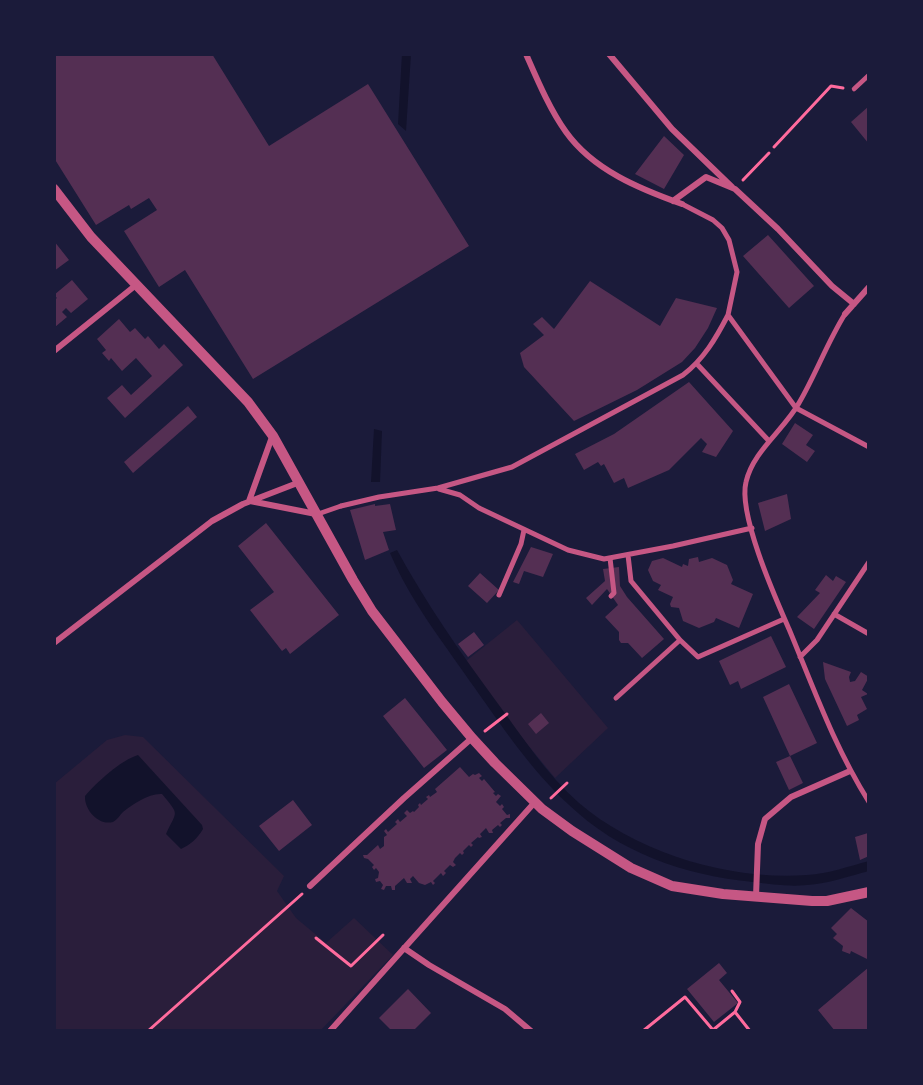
<!DOCTYPE html>
<style>
body{margin:0}
#map{position:relative;width:923px;height:1085px;overflow:hidden;background:#1b1b3a;font-family:"Sofia Sans Condensed",sans-serif}
canvas{display:block}
.frame{position:absolute;inset:0;border:56px solid #1b1b3a;pointer-events:none}
</style>
<div id="map">
<canvas width="923" height="1085"></canvas>
<div class="frame"></div>
</div>
<script>
const c = document.querySelector('canvas').getContext('2d');
c.lineJoin = 'round';
function fillPath(path, color) { c.fillStyle = color; c.fill(path, 'evenodd'); }
function stroke(path, color, width, dash) { c.strokeStyle = color; c.lineWidth = width; c.lineCap = dash ? 'butt' : 'round'; c.setLineDash(dash || []); c.stroke(path); }
const green = new Path2D(`
 M517,620L608,728L555,778L513,727L466,661Z
 M125,735L143,737L284,876L277,891L296,918L326,943L354,918L393,955L320,1031H54V784L107,740Z`);
const water = new Path2D(`
 M402,54H411L406,131L398,124Z
 M374,429L382,431L380,482H371Z
 M397,550C426,603 460,652 496,701C522,736 546,774 579,803C637,853 731,881 807,875C829,874 849,866 869,861V871C849,876 828,884 807,885C789,887 771,884 753,882C684,875 619,853 568,804C529,768 500,723 469,680C439,636 411,602 390,553Z
 M138,755L202,825L203,829C198,838 190,845 181,849L166,834C177,810 180,816 162,794C149,793 133,804 123,812C120,815 117,820 113,822C98,826 84,809 85,796C96,783 121,760 138,755Z`);
const building = new Path2D(`
 M54,54H212L269,146L368,84L469,246L253,379L185,270L159,287L124,231L157,210L149,198L131,209L129,205L96,225L54,158Z
 M869,106V144L851,122Z
 M664,136L684,155L664,189L635,174Z
 M768,235L814,286L789,308L743,256Z
 M54,241L69,260L54,271Z
 M72,280L88,299L71,313L66,308L62,312L67,317L55,327L54,300L57,298L54,295Z
 M590,281L660,326L676,298L717,308L708,328L695,348L682,362L637,390L574,421L524,367L520,353L544,335L533,324L542,317L554,329Z
 M119,319L130,332L135,328L145,339L148,336L159,349L164,344L183,365L125,418L107,398L122,385L131,395L152,376L136,358L122,371L111,358L109,361L102,353L106,350L97,339Z
 M689,382L733,431L716,457L702,452L707,444L701,438L669,470L628,488L624,478L614,483L604,464L601,466L598,462L584,470L575,454L614,434Z
 M188,406L197,417L133,473L124,462Z
 M795,423L813,435L806,445L815,451L807,462L782,444Z
 M787,494L791,519L765,531L758,503Z
 M375,504V506L390,504L396,530L383,532L389,550L365,560L350,510Z
 M266,523L339,615L290,654L286,648L282,651L250,610L274,592L238,546Z
 M531,547L553,554L543,577L524,571L519,584L513,582Z
 M698,557L699,562L712,558L727,565L733,580L731,584L753,594L739,628L716,618L714,622L699,628L683,621L679,608L671,607L670,604L673,597L658,590L661,585L653,581L648,570L652,561L663,558L682,567L683,564L688,566L689,559Z
 M619,567L620,586L627,597L664,639L642,658L628,643H621L619,640V632L605,617L618,605L607,589L592,605L586,598L605,581L603,569Z
 M480,573L499,590L487,603L468,586Z
 M826,575L833,581L836,576L846,582L814,629L797,617L820,593L815,590Z
 M474,632L484,645L468,657L458,644Z
 M771,636L786,667L741,689L738,681L730,685L719,661Z
 M823,662L851,672L849,677L850,682L855,681L861,672L869,677L862,690L868,694L861,697L867,709L857,715L859,720L847,726L825,679Z
 M789,684L817,743L790,756L763,697Z
 M405,698L447,750L424,768L383,716Z
 M541,713L549,723L536,734L528,724Z
 M790,756L803,783L789,790L776,762Z
 M460,767L469,777L473,774L475,775L479,773L482,776L479,778L482,781L484,779L495,792L493,793L496,796L498,794L501,796L496,802L500,806L502,804L504,807L502,809L507,815L510,814V818H506L500,823L502,825L500,827L498,825L492,830L493,833H489L486,828L480,834L482,837L479,838L478,837L471,843L473,845L471,847L469,845L463,851L464,853L462,855L460,853L455,858L453,862L456,865L453,867L450,865L444,871L446,873L443,876L441,873L433,881L435,883L433,885L431,882L425,885L419,883L413,876L410,879L412,883H407L404,878L395,886V890H392L391,886H386L384,890L381,889L383,885L380,881L376,882L375,879L378,878L379,872L376,868L374,870L372,867L374,865L368,859L364,858L363,855H367L378,845L380,849L384,846V837L387,835L384,831L386,829L388,832L397,824L395,822L398,819L400,822L407,816L404,813L407,810L410,813L413,811L414,812L419,807L418,805L420,803L421,805L428,799L426,797L429,795L430,797L437,792L435,789Z
 M293,800L312,825L279,851L259,826Z
 M868,833L869,856L860,860L855,837Z
 M851,908L869,922V960L851,951L850,954L842,951L843,946L833,938L837,934L831,928Z
 M719,963L727,973L719,980L738,1003L714,1022L687,989Z
 M869,967V1031H835L818,1010Z
 M408,989L431,1013L413,1031H392L379,1018Z`);
const path = new Path2D(`
 M774,147L831,86L843,88
 M743,180L769,153
 M485,731L507,714
 M551,798L567,783
 M316,938L351,966L383,935
 M732,991L740,1002L735,1012
 M148,1031L302,894
 M643,1031L685,997L713,1030L735,1012L750,1031`);
const service = new Path2D(`
 M854,89L869,75
 M318,514L341,506`);
const pedestrian = new Path2D(`
 M682,204L713,220L722,228L729,240L737,272L728,315L796,408L869,447
 M845,314C827,343 816,374 799,403C784,430 753,451 746,482C738,514 775,597 789,629C814,689 834,746 869,802
 M697,364L769,441
 M439,489L460,495L479,508L568,550L604,559L673,546L752,528
 M341,506L379,497L438,488L512,467L683,375C704,359 716,338 728,315
 M628,555L631,581L680,640L698,657L784,619
 M610,558L614,593L611,596
 M499,595L521,544L524,530
 M834,614L869,634
 M800,657L817,640L869,562
 M616,698L680,640`);
const minor = new Path2D(`
 M526,54C537,79 550,110 566,132C593,170 640,189 682,204
 M609,54L672,129L732,187
 M673,201L706,177L735,189L778,229L832,286L854,304
 M845,314L869,287
 M54,351L136,285
 M249,501L272,437
 M250,501L316,514
 M54,643L212,521L243,504L300,482
 M310,886L404,798L472,738
 M756,896L758,844L765,819L791,797L850,771
 M404,948L429,965L505,1009L531,1031
 M330,1031L535,802`);
const tertiary = new Path2D(`
 M54,189L91,237L248,402L273,436L353,580L372,611L442,702L472,738L495,763L542,809L572,831L631,868L672,886L723,894L812,901H827L869,892`);
fillPath(green, '#2a1e3b');
fillPath(water, '#12122b');
fillPath(building, '#542f53');
stroke(path, '#ff6b9d', 3);
stroke(service, '#c65784', 4.5);
stroke(pedestrian, '#c65784', 5);
stroke(minor, '#c65784', 6);
stroke(tertiary, '#c65784', 10);
</script>
